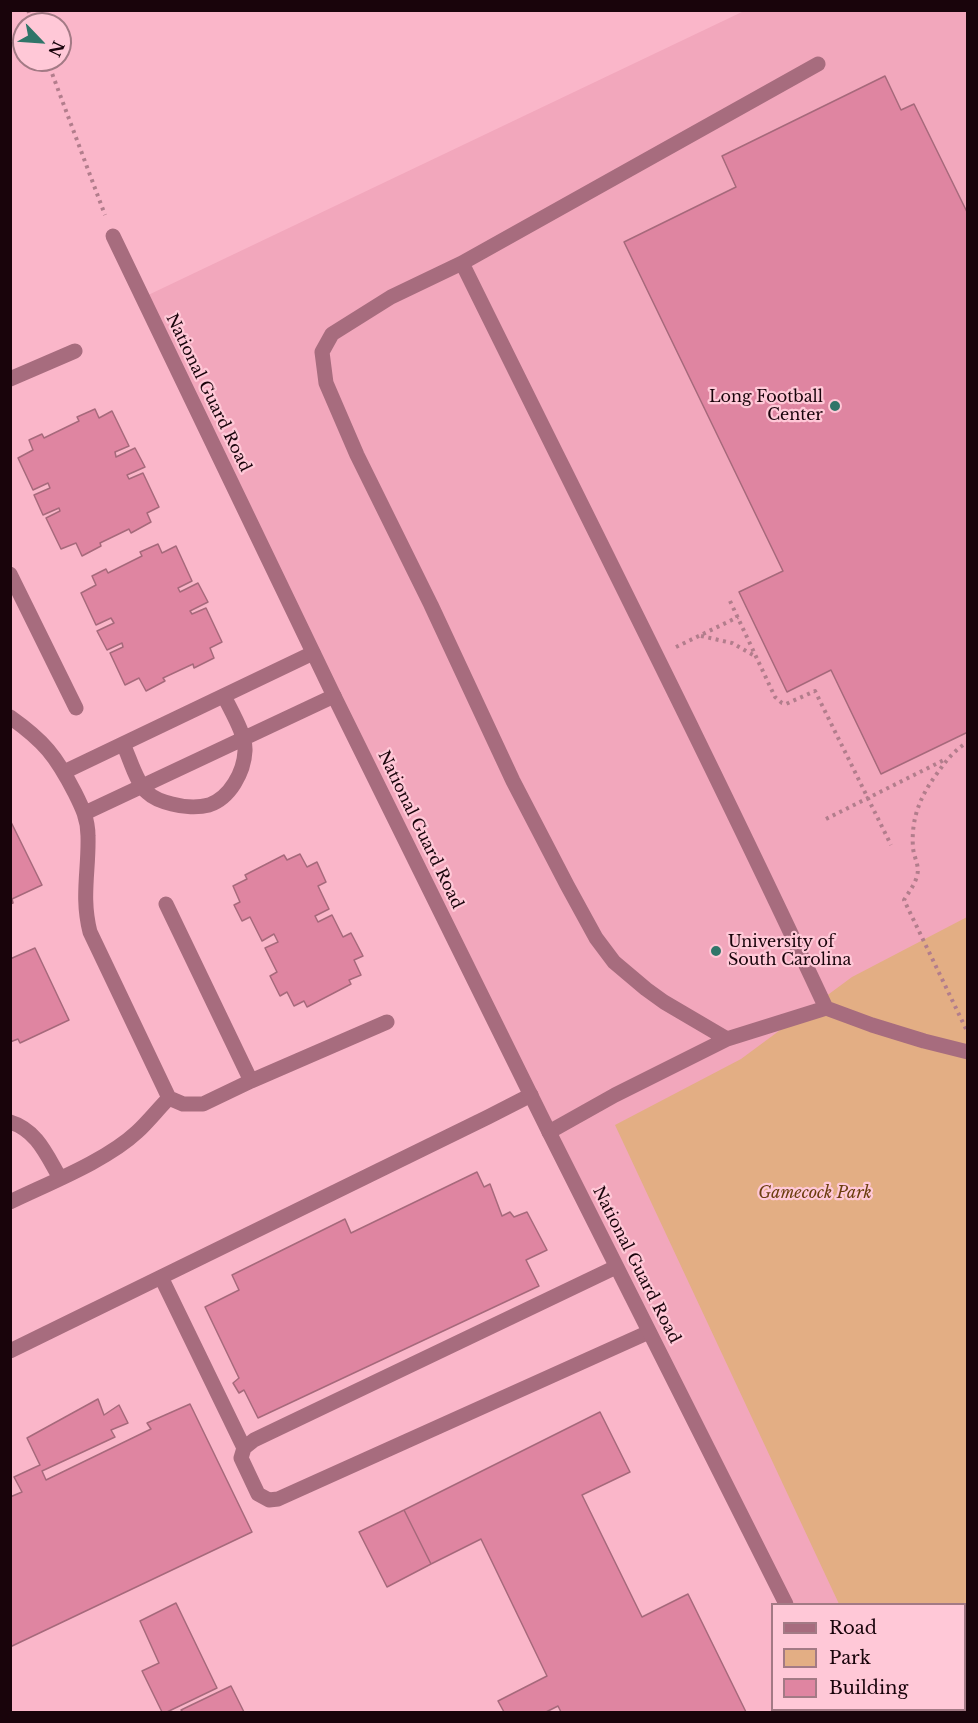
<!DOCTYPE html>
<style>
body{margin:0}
#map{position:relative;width:978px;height:1723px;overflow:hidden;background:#fab6c9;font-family:"Libre Baskerville",serif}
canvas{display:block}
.frame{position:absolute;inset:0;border:12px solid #19040b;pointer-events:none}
.legend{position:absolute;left:771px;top:1603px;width:195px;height:108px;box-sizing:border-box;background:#ffc8d7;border:2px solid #a37a85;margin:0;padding:8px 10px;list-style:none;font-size:18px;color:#19040b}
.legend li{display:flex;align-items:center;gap:12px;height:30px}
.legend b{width:30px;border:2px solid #a37a85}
.north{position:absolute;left:12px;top:12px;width:60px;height:60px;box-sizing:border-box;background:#ffc8d7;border:2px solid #a37a85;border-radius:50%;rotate:115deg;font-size:16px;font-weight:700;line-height:24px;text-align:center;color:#19040b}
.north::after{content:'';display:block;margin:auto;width:21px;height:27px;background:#307569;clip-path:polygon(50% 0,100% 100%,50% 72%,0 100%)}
</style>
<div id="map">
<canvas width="978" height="1723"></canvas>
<div class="frame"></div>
<ul class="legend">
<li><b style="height:8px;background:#a76c7e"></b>Road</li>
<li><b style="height:16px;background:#e3ae84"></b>Park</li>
<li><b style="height:16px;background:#df85a1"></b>Building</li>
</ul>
<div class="north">N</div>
</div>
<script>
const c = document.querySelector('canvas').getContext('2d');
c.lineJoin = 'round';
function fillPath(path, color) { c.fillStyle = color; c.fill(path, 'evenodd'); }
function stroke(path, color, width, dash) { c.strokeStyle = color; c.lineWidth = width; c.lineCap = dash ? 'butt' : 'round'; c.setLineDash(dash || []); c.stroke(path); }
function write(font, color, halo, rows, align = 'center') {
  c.font = font + ' "Libre Baskerville",serif'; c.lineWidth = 4.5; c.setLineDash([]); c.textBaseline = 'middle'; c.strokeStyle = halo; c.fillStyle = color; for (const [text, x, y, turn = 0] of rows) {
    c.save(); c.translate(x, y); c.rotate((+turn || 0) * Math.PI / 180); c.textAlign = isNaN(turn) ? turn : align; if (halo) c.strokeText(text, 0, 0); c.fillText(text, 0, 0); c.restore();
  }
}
const built = new Path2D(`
 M744,11H967V1712H837L836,1710H964V1604H784L144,297Z`);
const green = new Path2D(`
 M967,917V1712H889L888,1710H964V1604H839L615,1125L741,1059L852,977Z`);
const building = new Path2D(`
 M885,76L901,110L914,104L968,214V732L881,774L831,670L787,692L739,592L783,571L624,242L736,187L722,156Z
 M95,409L99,418L112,411L129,446L115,452L116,457L135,448L145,467L127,475L129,479L143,473L159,507L147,513L151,522L131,533L129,529L100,543L101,546L82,556L76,543L61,549L46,518L60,511L59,508L43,515L34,495L50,488L48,483L33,490L18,458L33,450L29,440L42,434L44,438L79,421L77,417Z
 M158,544L162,553L176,546L192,581L178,588L180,592L198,583L208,602L190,611L192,614L206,608L222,642L210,648L214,658L194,668L193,664L163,678L165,681L146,691L139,678L125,685L110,653L123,647L122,643L107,650L97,631L114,623L111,618L96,625L81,593L96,585L92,576L106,569L108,573L142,556L140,552Z
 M10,820L42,885L12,899L13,903L10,904Z
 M300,854L307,867L317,862L326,882L318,886L329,909L315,916L318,922L332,915L343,937L351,933L363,956L354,960L361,975L349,980L351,984L307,1007L304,1001L294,1006L287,992L280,996L270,976L277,972L265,948L278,942L274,934L262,941L250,917L242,921L234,905L240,902L233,886L247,879L245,875L284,855L287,860Z
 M35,948L69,1020L20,1043L18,1039L10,1042V959Z
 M477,1172L484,1187L490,1184L502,1216L510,1212L514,1217L527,1212L547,1250L526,1260L539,1286L258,1418L244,1390L239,1393L233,1383L239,1378L205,1307L239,1290L232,1275L345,1219L351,1233Z
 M98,1399L104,1415L119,1405L128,1423L111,1430L115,1437L42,1471L46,1480L151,1429L147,1423L190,1404L252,1532L10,1647V1497L22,1492L14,1477L40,1465L27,1438Z
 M600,1412L630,1472L582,1495L642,1617L688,1594L746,1712H561L558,1706L546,1712H504L498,1701L547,1676L481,1539L431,1564L404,1510Z
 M404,1510L431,1564L387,1587L359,1532Z
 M176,1603L217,1688L167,1712H162L142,1671L159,1663L140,1621Z
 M231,1686L244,1712H183L181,1710Z`);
const path = new Path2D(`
 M28,10L33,24
 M47,60L105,215
 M730,601L775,697L782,703L786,704L815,691L891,845
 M701,636L732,643L755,656
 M676,647L738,617
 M826,819L946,759
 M966,1029L904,900C909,892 915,884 917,876C920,866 914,858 913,848C911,820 919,798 936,775C945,762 954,750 968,742`);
const service = new Path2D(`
 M462,263C584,511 709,757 826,1008
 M10,379L75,351
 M10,574L76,708
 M10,717C44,741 56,756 75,793C82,807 88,819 88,836C89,870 81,897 90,932L169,1098C158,1109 148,1122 137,1132C106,1161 49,1183 10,1202
 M123,744C130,758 136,783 148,793C154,799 164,802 172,804C183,807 198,808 209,805C230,798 244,772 245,751C246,735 231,711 224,696
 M64,772L313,653
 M85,813L334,696
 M166,904L251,1081
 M727,1039L664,1002L646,989L614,962L596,938L567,885L513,781L431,605L357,455L326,383L322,352L332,334L391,297L462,263L818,64
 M169,1098L183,1104H203L251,1081L387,1022
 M10,1122C37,1130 47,1156 60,1178
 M549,1132L615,1095L727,1039L826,1008L872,1025L924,1041L968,1052
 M616,1267L254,1440L244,1448L241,1458L258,1494L269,1500L278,1499L649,1332
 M161,1277L244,1448
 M10,1351L488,1117L531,1095`);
const minor = new Path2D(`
 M113,236L334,696L549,1132L786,1604
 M838,1710L840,1712`);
const markers = [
 [835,406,6,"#307569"],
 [716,951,6,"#307569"]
];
const streetNames = [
 ["National Guard Road",208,393,64],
 ["National Guard Road",420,830,64],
 ["National Guard Road",636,1265,63]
];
const poiNames = [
 ["Long Football",823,397],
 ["Center",823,415],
 ["University of",728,942,"left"],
 ["South Carolina",728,960,"left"]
];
const parkNames = [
 ["Gamecock Park",815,1193]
];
fillPath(built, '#f2a7bc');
fillPath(green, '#e3ae84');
fillPath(building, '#df85a1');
stroke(building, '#a6697b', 1.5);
stroke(path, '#b27d8c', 4, [3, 4.5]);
stroke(service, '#a76c7e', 15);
stroke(minor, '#a76c7e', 15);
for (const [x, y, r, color] of markers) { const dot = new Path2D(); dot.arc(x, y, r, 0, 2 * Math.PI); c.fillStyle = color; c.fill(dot); stroke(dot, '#ffc8d7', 2); }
write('16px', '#19040b', '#ffc8d7', streetNames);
write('16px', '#19040b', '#ffc8d7', poiNames, 'right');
write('italic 16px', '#6b3d0e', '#ffc8d7', parkNames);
</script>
